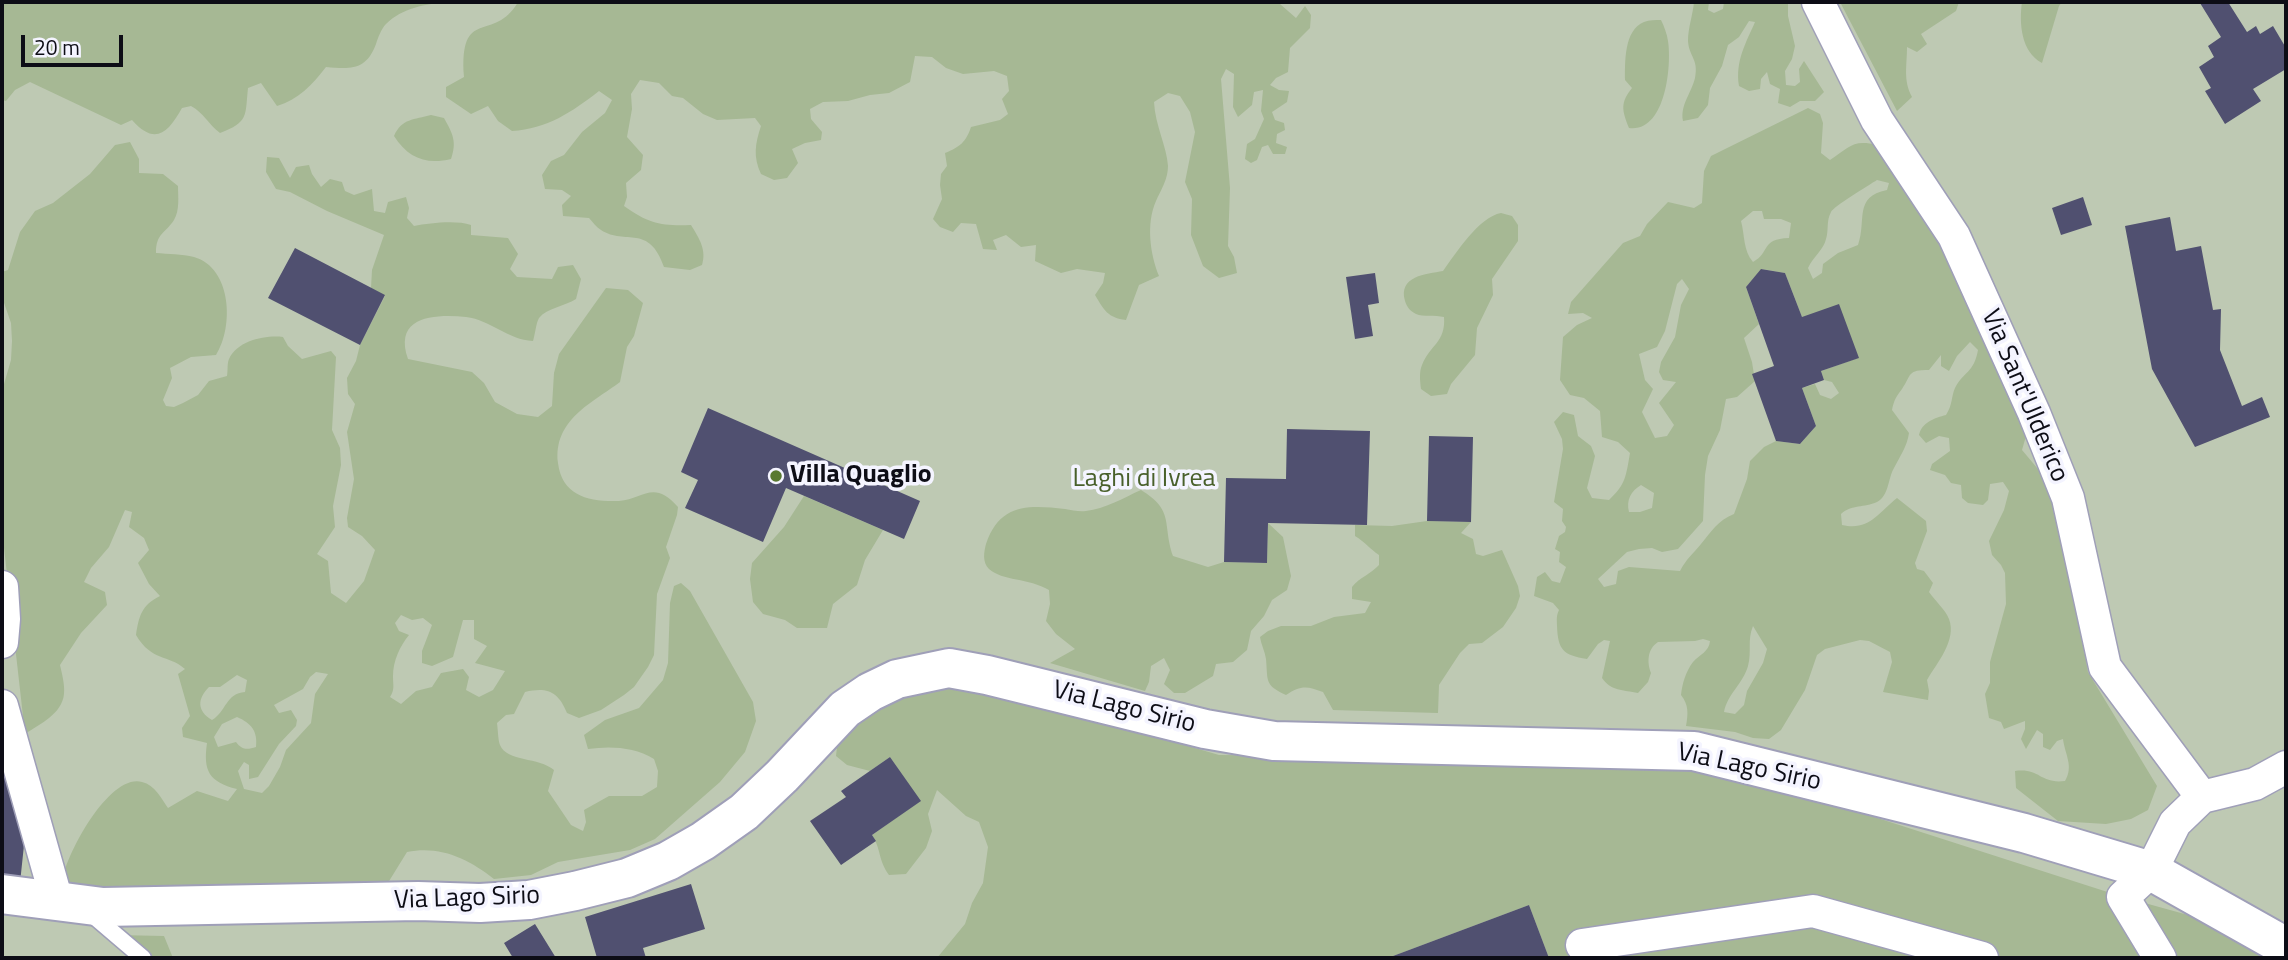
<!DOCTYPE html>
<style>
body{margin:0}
#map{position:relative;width:2288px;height:960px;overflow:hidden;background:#f4f4ff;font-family:"Titillium Web",sans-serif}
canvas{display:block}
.frame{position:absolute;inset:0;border:4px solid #0d0d16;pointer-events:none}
.scale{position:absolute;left:21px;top:35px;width:102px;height:32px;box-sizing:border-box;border:4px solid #0d0d16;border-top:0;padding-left:9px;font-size:21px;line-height:24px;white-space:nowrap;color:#0d0d16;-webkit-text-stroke:5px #f4f4ff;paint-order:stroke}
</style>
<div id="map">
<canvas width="2288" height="960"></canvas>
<div class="frame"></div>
<div class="scale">20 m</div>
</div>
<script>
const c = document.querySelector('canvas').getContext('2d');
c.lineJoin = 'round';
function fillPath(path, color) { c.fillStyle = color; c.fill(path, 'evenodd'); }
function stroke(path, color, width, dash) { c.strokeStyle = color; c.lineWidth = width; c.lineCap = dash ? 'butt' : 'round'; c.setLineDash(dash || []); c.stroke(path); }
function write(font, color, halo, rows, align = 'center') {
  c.font = font + ' "Titillium Web",sans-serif'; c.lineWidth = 7; c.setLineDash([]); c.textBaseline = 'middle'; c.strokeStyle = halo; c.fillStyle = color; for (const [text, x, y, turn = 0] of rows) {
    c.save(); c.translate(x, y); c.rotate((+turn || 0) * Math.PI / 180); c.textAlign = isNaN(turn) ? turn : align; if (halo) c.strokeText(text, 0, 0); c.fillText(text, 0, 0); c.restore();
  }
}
const green = new Path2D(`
 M2,2H2286V958H2Z`);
const forest = new Path2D(`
 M2,2H448C426,4 402,8 386,24C381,29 378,38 376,44C366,71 350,69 326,67C313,84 298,100 277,106L261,83L248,88C245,116 249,122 220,133C208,124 204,113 191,106L182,108C168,133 155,146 132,120L121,125L30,82L15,90L6,101L2,100Z
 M518,2H1281L1280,4L1296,18L1305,6L1311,15L1310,28L1290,48L1288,72L1276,78L1270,85L1279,90L1289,91L1287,102L1272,112L1275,120L1284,123L1285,130L1277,134L1276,143L1287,147L1285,154H1273L1268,145L1262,147L1257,160L1251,163L1245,159L1247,144L1255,139L1264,119L1261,111L1263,90L1254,92L1252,105L1238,117L1233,107L1234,74L1226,69L1221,79L1230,188L1228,246L1234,257L1237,273L1219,278L1203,266L1191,235L1192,199L1185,182L1195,132L1190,112L1180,96L1168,93L1154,102C1155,125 1167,147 1168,166C1168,179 1161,190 1156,201C1146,223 1150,254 1159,276L1139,285L1126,320C1108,318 1104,310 1095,295L1103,283L1105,273L1077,269L1061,273L1035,261L1036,245L1021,247L1006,235L993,240L997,250L983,249L976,224L961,223L953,232L940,227L933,219L942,199L940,185L941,174L947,166L945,153C960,147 966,142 971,127L1000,120L1008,114L1002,99L1009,91L1007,76L994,71L963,74L946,68L932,57L915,56L910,82L889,93L870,95L848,101L823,102L810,109L811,119L822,132L821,140L805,143L792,149L798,163L787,178L774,180L761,174C753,157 755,144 761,126L755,118L717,120L703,114L683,98L672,96L659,83L640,80L631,94L632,109L627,137L643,155L641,170L626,183L627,197L624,206C649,224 662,226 691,225C699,238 707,250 702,265L690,270L664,267C649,223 626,246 601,230C596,227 593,222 589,218L563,216L562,205L571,196L562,190L545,189L542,175L551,161L564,155L582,132L605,113L612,100L599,91C572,112 547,129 512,131L498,121L488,106L471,114L446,97V87L464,77C459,5 494,44 518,2Z
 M1694,2H1709L1708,10L1714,13L1723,9L1724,2H1788V16L1795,46L1792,59L1785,71L1786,85L1795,86L1800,82L1799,69L1804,61L1824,92L1815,101H1800L1790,107L1778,103L1780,89L1770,84L1767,72L1761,79L1760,89L1749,91L1739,86C1735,61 1746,43 1755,22L1749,21L1739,37L1728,45L1722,66L1710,88L1708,105L1698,118L1683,121C1680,105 1691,94 1695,78C1699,59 1689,57 1688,41C1688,28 1693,14 1694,2Z
 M1840,2H1959L1956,11L1921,34L1927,44L1917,52L1907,47C1907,66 1903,80 1912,97L1897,111Z
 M2022,2H2062L2059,6L2042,63C2021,52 2019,23 2022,2Z
 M1661,20C1664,26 1667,34 1668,41C1672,67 1665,133 1629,128C1622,110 1620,103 1632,88L1625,80C1625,62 1624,30 1644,22C1649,20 1656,20 1661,20Z
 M1808,108L1820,114L1823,123L1821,153L1830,160C1849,148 1852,139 1877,145L1945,250L2028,429L2022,450L2048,481L2059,503L2088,672L2157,786L2148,810L2131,819L2106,824L2058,821L2016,788L2015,771C2041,768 2039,784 2065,781C2074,766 2065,755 2063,739L2057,741L2050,750L2043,747V734L2037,730L2026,749L2021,739L2025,729V721L2004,729L2001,722L1989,718L1985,694L1990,683V662L2006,604L2005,573L2001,565L1992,555L1989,541L2004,510L2009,491L2003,482L1990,484L1988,500L1983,505L1968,503L1962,498L1961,485L1951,483L1945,475L1930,470L1932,464L1950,451L1949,438L1939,436L1926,443L1919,435C1922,422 1935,418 1946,415C1953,404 1951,397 1955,388C1963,372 1974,373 1978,350L1970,342L1957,356L1949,371L1941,366V355L1929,370C1907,370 1912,374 1902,389C1896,397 1894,400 1892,410L1909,433C1907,447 1900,456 1894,468C1888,478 1889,496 1877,502C1864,508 1852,504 1841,514L1842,525C1869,531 1877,514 1897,498L1926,521L1927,531L1915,563L1917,569L1924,571L1933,583L1929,592C1935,601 1945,609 1949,619C1957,640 1937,663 1927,680L1929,691L1928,700L1883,692L1892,662L1890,652L1869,641L1860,640L1825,649L1817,655L1805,690L1781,730L1769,739L1753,738L1735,732L1686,726C1688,714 1689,705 1681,695C1682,684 1686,671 1693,662C1700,654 1709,652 1710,641L1703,639L1695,641L1658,642C1647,649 1647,663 1651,673L1648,682L1638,693C1623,690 1611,691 1602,678L1610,641L1604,640L1598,644L1587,659C1563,655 1558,650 1557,626C1557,620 1556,616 1559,610L1553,603L1534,596L1537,577L1545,572L1552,581L1560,583L1566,567L1559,562L1560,552L1555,549L1559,536L1565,532L1566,527L1562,521L1563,509L1554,502L1563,449L1562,439L1554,422L1563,412L1574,415L1578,436L1591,446L1595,456L1587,488L1592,498L1609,500C1626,484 1626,476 1630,453L1618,442L1602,437L1600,411L1584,398L1570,395L1560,380L1563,337L1577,325L1592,318L1583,313L1568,314L1571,302L1623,243L1640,236L1647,224L1668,202L1694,208L1702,203L1704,171L1711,156ZM1877,180L1889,183L1887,190C1853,197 1867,220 1858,245L1838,253L1823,264L1822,273L1813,279L1808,268C1813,257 1824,249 1826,239C1829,230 1826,221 1831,212C1833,207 1869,185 1877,180ZM1753,211H1762L1764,219H1781L1791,223L1789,238C1760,239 1771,252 1753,262C1743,250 1745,236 1741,221ZM1762,269L1785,273L1802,317L1858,358L1821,371L1824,380L1832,382L1839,393L1831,399L1820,395L1815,384L1802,388L1816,426L1800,444L1776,441L1764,447L1750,461L1747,479L1734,514C1717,521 1712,531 1701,544C1693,554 1686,559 1680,571L1629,567L1618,571L1616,584L1604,587L1598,579L1627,552L1639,549L1652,548L1662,552L1678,549L1703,521L1705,475L1708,456L1720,430L1726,399L1737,397L1755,381L1752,362L1744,338L1759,324L1746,287ZM1682,279L1689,289L1681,305L1675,337L1661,362L1659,372L1663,380L1676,382L1659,403L1674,425L1667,436L1655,438L1642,412L1653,389L1645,380L1639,354L1657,347L1665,331L1677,284ZM1641,485L1654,493L1652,508L1640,512H1629C1626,500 1631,491 1641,485ZM1753,626L1767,649L1763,663L1747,691L1744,705L1735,714L1724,712C1728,693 1743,684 1748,666C1752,652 1747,640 1753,626Z
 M431,115L444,118C453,134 457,142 451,159C426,165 408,158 394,136C402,118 414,120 431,115Z
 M130,142L139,159V173L163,174L178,186C178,196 180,210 174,220C165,234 156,233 156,253C168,254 182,254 194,257C232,268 234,327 216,355L191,357L170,368L172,378L163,400L166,406L174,407L183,403L198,395L209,381L227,376C228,371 227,363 229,359C238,340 266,335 283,337L288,346L302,359L331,351L336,357L332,430L340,448L341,465L333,506L335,527L317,554L328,561L331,593L346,603L364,581L375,550L362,536L348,527L347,518L354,479L347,432L355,404L348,394L347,378L356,361L360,345L385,296L371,288L372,270L384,235L327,211L290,192L276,189L266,172L267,157L279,158L290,178L296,167L309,165L312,174L321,187L330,179L342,182L345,191L354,195L372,189L374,211L385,213L388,202L406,197L409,208L407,218L414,226C430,223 456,220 471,225V235L508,238L518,254L510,269L517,277L552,279L558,267L573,265L581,279L576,299C565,306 547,308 539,318C536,323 535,335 533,341C508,340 491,320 466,317C435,314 393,316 408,359L472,372L484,383L495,402L517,414L538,417L552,406L554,373L559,354L606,288L628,290L643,303L634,336L627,347L620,382C592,403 553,420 558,463C562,496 589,502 619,501C643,499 654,479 678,507L677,515L666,547L670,558L657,594L654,655L648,667L634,687L624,695L601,710L579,718L567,713C558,691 547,687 525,692L514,714L506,715L497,723C498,730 498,740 500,745C507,762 539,757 554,770L548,791L571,825L583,831L586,822L584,810L609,796H642L657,787L658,771L654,759C634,747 611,746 588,749L584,735L605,720L639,708L663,680L668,663L670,603L674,586L681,583L690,591L753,702L756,721L745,752L720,782L655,839L630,850L558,862L531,875L494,879C469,859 440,845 407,852L386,886L74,892L62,882C65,856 109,773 142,782C155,785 161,798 168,808L197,791L228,801L237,789C209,782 203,771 207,743L183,737L182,728L190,716L178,674L185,669C168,654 152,662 136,635C139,615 142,605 160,596L149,584L138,563L149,550L144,538L129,527L132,512L125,510L109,547L91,568L84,582L105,592L107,605L81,633L60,665C62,674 65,685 64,694C62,714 40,724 25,734L2,530V391L11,360L12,341L11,323L2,297V272L8,270L20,232L35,211L53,203L90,174L115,145ZM401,615L412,620L423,618L432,625L422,651V663L432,666L453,657L463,620H474V639L487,646L475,663L505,671L493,690L479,697L466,690L469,677L463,669L441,673L432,687L416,691L401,704L390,697C395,689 393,686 393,676C393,661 400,646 409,635L399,631L395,623ZM316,672L328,674L315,694L311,723L286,750L280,767L269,786L262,793L244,789L238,771L244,762L249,765V779L258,777L279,744L296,726L297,720L291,710L279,713L274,705L303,689L310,677ZM237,675L247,680L245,692C226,693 226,712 212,720C197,711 197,699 209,687H220ZM237,717C251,723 258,731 256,747C247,750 242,750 236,742L218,747L214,737L222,724Z
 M1501,213L1512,216L1518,225V241L1492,279L1493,295L1477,328L1475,355L1451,384L1447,394L1431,396L1421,389C1420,381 1419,372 1422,365C1430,345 1446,342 1444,317C1435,315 1423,317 1416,314C1410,311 1407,307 1405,301C1398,276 1426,274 1443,271C1456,253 1479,217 1501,213Z
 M1141,490C1175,511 1162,523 1173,556L1208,567L1224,562L1267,563L1268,523L1283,537L1291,576L1287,590L1272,600L1264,616L1251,631L1247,650L1233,662L1216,664L1213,676L1185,693H1174L1164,684L1170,670L1164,658L1151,666L1149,682L1145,691L1050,663L1075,649L1056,634L1046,621L1050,604L1049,590C1029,578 1002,581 989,569C982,562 984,552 986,544C1000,503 1029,505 1065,509C1072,510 1079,512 1086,511C1105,509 1123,498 1141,490Z
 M804,496L883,530L865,560L857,585L833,604L827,628H797L785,620L763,614L753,602L750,579L752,563L784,527Z
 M1427,521L1471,522L1461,533L1473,539L1476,554L1483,556L1502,550L1518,586L1520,596L1516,608L1503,627L1482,643L1469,644L1460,653L1439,685L1438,713L1333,710L1323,692C1307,686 1301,685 1286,695C1264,685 1268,681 1266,659C1265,652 1261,644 1260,637L1268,631L1281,626H1311L1334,617L1365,613L1371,602L1352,599V587C1360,577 1371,574 1379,565V555C1370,549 1365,542 1355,536V525L1392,526Z
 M951,677L1219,755L1694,759L2123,897L2235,928L2284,958H1549L1529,905L1393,956L1394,958H937L965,924L972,903L983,883L988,847L979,822L966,816L937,790L928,814L932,831L926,848L906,874L889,875C878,860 881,848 872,835L920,801L890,757L870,771L847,765L836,756L838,738L877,701Z
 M116,935L164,936L173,958H144Z`);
const building = new Path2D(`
 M2203,2H2228L2247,32L2256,26L2260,34L2273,26L2286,48V69L2253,89L2261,101L2225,124L2205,91L2211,88L2199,67L2214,57L2208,46L2221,37L2200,3Z
 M2083,197L2092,225L2061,235L2052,208Z
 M2170,217L2176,251L2201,246L2213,310L2221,309L2220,350L2242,406L2262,397L2270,417L2195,447L2152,369L2125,226Z
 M295,248L385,295L360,345L268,298Z
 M1761,269L1785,273L1802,317L1839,304L1859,358L1821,371L1824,380L1802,388L1816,426L1800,444L1776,441L1752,374L1774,366L1746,287Z
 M1375,273L1379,303L1368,305L1373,336L1355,339L1346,277Z
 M708,408L920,501L904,539L786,488L763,542L685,508L698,480L681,472Z
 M1287,429L1370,431L1367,525L1268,523L1267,563L1224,562L1226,478L1286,479Z
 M1429,436L1473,437L1471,522L1427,521Z
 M890,757L921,801L872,835L876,841L841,865L810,821L846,797L841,791Z
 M2,758L24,845L20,883L2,882Z
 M691,884L705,929L643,948L646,958H597L585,917Z
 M1529,905L1549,958H1394L1393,956Z
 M535,924L556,958H513L504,943Z`);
const service = new Path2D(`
 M89,912L143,958`);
const minor = new Path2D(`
 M1818,2L1877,120L1954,236L2034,413L2068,498L2105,667L2202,797
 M2,587L4,619L2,642
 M2,706L57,901
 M1582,945L1813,911L1982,958
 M2160,958L2123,897L2151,871L2175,823L2202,797L2255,784L2286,767`);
const secondary = new Path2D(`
 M2,894L103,907L418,901L480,903L529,900L575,891L627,878L668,861L703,841L744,812L782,776L845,709L870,692L897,679L949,668L987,675L1205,729L1274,741L1694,751L2024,833L2151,871L2286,947`);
const markers = [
 [776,476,7,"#597930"]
];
const streetNames = [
 ["Via Sant'Ulderico",2024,396,67],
 ["Via Lago Sirio",1124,708,14],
 ["Via Lago Sirio",1749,768,12],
 ["Via Lago Sirio",467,899,-2]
];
const poiNames = [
 ["Villa Quaglio",790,476]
];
const parkNames = [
 ["Laghi di Ivrea",1144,480]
];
fillPath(green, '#bec9b3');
fillPath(forest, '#a6b894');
fillPath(building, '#505070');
stroke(service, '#9f9fb8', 19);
stroke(minor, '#9f9fb8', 35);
stroke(secondary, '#9f9fb8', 42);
stroke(service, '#fff', 16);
stroke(minor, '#fff', 32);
stroke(secondary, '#fff', 38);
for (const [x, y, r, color] of markers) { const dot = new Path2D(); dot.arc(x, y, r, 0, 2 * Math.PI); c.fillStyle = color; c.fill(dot); stroke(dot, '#f4f4ff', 2.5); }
write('26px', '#0d0d16', '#f4f4ff', streetNames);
write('bold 26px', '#0d0d16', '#f4f4ff', poiNames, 'left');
write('26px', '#49602b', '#f4f4ff', parkNames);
</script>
